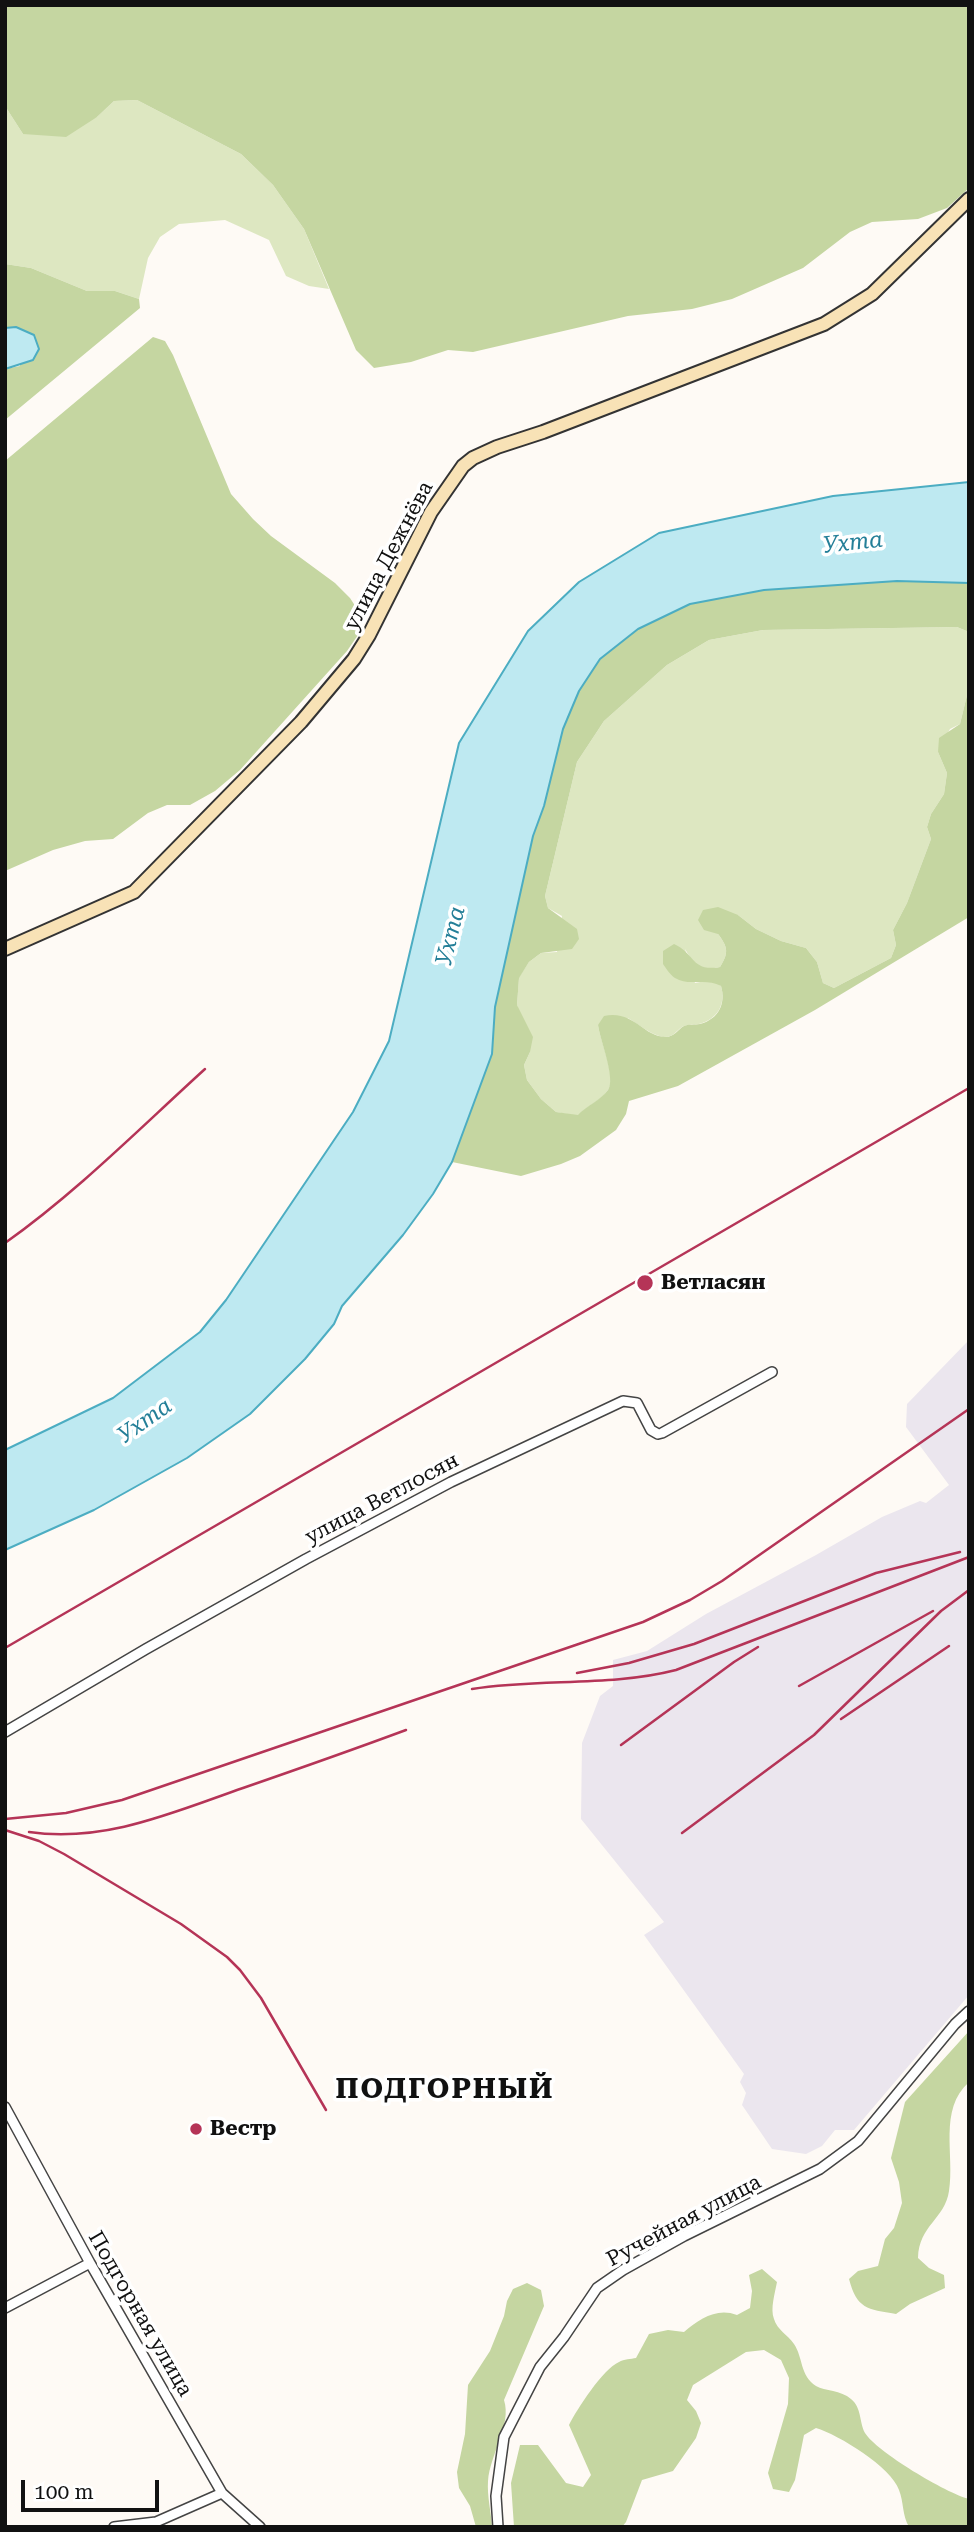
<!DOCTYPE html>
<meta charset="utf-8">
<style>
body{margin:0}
#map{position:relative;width:974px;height:2532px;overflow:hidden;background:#fefaf5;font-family:"Roboto Serif",serif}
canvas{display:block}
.frame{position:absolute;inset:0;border:7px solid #111;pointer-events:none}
.scale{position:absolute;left:21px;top:2480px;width:138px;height:32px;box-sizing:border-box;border:4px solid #111;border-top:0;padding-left:9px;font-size:21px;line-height:24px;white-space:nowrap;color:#111;-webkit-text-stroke:5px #fff;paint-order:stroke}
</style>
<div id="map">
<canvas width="974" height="2532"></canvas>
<div class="frame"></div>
<div class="scale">100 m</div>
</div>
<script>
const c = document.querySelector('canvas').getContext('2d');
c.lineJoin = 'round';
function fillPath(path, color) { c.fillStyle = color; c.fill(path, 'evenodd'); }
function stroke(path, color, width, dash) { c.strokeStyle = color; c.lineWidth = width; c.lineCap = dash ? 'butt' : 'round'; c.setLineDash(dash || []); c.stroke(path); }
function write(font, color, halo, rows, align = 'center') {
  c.font = font + ' "Roboto Serif",serif'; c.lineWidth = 7; c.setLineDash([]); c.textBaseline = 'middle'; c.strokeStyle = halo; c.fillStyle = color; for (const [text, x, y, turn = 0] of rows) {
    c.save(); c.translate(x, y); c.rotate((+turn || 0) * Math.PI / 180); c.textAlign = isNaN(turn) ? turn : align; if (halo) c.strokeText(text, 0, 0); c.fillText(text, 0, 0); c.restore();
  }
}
const industrial = new Path2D(`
 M969,1340V1995L854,2130H835L822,2146L806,2154L772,2149L742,2105L746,2093L740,2082L744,2074L644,1935L664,1922L581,1819L582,1743L600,1696L613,1686V1660L647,1651L706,1614L816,1555L882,1517L920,1501L926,1503L949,1485L906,1427L907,1404Z`);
const green = new Path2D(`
 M137,100L241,154L273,185L304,229L329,289L309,286L286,276L269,240L225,220L179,224L160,237L148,258L139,299L115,291H87L31,268L5,264V106L23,134L97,117L114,101Z
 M957,627L969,632V687L960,724L950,729L938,752L947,773L944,794L931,814L927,827L931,839L907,903L893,930L896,945L891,958L834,988L823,983L817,962L806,948L781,941L756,929L738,915L718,934C728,947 729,953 720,967C700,971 695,966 685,949L695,983L711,980L721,986C726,1004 718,1019 699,1024C694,1025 687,1024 682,1027C676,1031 673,1038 663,1037C651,1035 638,1024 628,1018L598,1025C600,1040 617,1079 608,1090C601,1101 586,1106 578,1116L556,1112L541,1099L527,1080L524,1065L530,1052L517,1005L519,977L529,962L541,953L557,952L562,916L548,908L545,896L577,762L604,721L667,665L709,640L763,630Z`);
const forest = new Path2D(`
 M5,5H969V188L947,208L918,219L872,222L850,232L803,268L732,299L692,309L628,316L473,352L448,350L411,362L374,368L356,350L304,229L273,185L241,154L137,100L114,101L97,117L66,137L23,134L5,106Z
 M5,264L31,268L87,291H115L139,299L140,308L5,420V369L20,366L16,327L5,328Z
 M153,337L165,341L173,355L231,494L253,519L271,536L335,583L350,598L363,618L358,635L347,651L240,770L215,791L190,805H167L148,813L113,839L85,841L53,850L5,871V461Z
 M897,581L969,583V632L957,627L763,630L709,640L667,665L604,721L577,762L545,896L548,908L577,929L579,939L572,949L541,953L529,962L519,978L517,1005L533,1037L530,1052L524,1065L527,1080L541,1099L556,1112L578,1115C586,1106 601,1100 608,1090C616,1079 600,1040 598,1025L604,1016C634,1010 642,1036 665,1037C675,1037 677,1030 684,1026C688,1024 695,1025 700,1024C719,1019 726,1003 721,986C705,977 689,987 675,978C670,975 666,968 663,964V951L674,944C696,954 691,972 720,967C729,953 728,947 718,934L704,930L698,920L703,910L718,907L738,915L756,929L781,941L806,948L817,962L823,983L834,988L891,958L896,945L893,930L907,903L931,839L927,827L931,814L944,794L947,773L938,752L939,738L960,724L969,687V917L815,1010L678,1086L629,1101L626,1114L616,1130L580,1156L561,1164L521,1176L452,1162L492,1054L495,1007L533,836L544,806L563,729L579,691L600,659L638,629L690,604L764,590Z
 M969,2031V2082C938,2110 955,2155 949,2191C945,2219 919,2225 918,2258L929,2268L944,2275L945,2288L910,2304L896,2314C867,2309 857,2309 849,2279L858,2271L878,2266L885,2239L894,2228L902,2203L899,2182L891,2158L905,2102Z
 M762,2269L777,2282C775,2293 770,2309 774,2319C777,2330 788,2335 794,2344C803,2357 800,2376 816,2386C825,2391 841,2390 851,2399C862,2408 859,2422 865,2433C877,2452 946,2493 969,2499V2527H909C902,2515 904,2503 899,2490C891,2467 839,2435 816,2428L804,2435L795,2480L789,2492L773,2489L768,2473L788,2404L789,2378L781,2360L764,2350L746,2352L693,2385L687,2400L696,2411L701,2423L696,2438L673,2471L642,2480L626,2522L622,2527H514L511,2483L520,2445H538L566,2483L583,2487L591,2475L569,2425C577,2409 603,2369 619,2362C624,2359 631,2359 636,2358L649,2334L668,2330L684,2332C699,2319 717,2307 737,2315L750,2308L752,2291L749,2275Z
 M527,2283L541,2290L544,2306L504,2400C512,2425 490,2454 488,2481C487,2496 491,2512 492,2527H476L470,2506L459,2488L457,2472L465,2434L468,2385L490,2351L504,2316L507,2301L513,2289Z`);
const water = new Path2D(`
 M16,327L34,335L39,349L33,360L5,369V328Z
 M969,482V583L897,581L764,590L690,604L638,629L600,659L579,691L563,729L544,806L533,836L495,1007L492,1054L452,1162L433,1194L403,1235L342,1306L334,1324L305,1359L250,1414L187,1458L94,1510L5,1550V1450L113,1398L200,1332L226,1300L353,1112L389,1041L459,743L528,631L579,582L659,533L833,496Z`);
const street = new Path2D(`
 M5,1732L146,1649L306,1559L451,1482L623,1401L637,1403L651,1430L658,1434L662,1433L772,1372
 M5,2107L90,2263L222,2493L260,2527
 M5,2308L90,2263
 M114,2527L156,2522L222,2493
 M498,2527L496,2496L504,2437L540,2367L564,2337L597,2288L623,2270L684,2236L820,2169L858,2141L955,2024L969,2011`);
const secondary = new Path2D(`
 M5,949L134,892L301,722L354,659L369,635L431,512L463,466L473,458L497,447L543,432L824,324L872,294L969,199`);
const rail = new Path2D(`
 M5,1243C77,1192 140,1128 205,1069
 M5,1648L969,1088
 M577,1673L629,1663L694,1644L876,1573L960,1552
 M799,1686L933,1611
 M472,1689C539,1678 610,1687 676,1670L969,1557
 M841,1719L949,1646
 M621,1745L734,1662L758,1647
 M5,1819L66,1813L122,1800L643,1622L690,1600L722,1581L969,1409
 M5,1830L39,1841L64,1854L181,1924L227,1957L240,1970L261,1998L326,2110
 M29,1832C105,1843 174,1812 243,1788C298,1769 352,1750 406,1730
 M682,1833L814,1735L941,1611L969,1590`);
const markers = [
 [645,1283,9,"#b53457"],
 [196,2129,7,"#b53457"]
];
const streetNames = [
 ["улица Дежнёва",389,556,-62],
 ["улица Ветлосян",382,1499,-28],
 ["Ручейная улица",684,2221,-28],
 ["Подгорная улица",140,2314,60]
];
const poiNames = [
 ["Ветласян",661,1283],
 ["Вестр",210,2129]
];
const waterNames = [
 ["Ухта",853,543,-6],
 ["Ухта",451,936,-76],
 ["Ухта",145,1421,-35]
];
const districtNames = [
 ["ПОДГОРНЫЙ",445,2090]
];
fillPath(industrial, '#ebe6ee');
fillPath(green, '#dde7c1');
fillPath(forest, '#c5d6a1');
fillPath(water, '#bee9f1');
stroke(water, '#4cadc2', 2);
stroke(street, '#444', 12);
stroke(secondary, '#333', 16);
stroke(street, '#fff', 9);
stroke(secondary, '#f8e2b6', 12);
stroke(rail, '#b53457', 2.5);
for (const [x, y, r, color] of markers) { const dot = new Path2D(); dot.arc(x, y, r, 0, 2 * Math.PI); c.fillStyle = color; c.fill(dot); stroke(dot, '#fff', 2.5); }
write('21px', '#111', '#fff', streetNames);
write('bold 21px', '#111', '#fff', poiNames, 'left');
write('italic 23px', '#247f98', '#fff', waterNames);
c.letterSpacing = '2px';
write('bold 28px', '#111', '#fff', districtNames);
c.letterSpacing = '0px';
</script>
